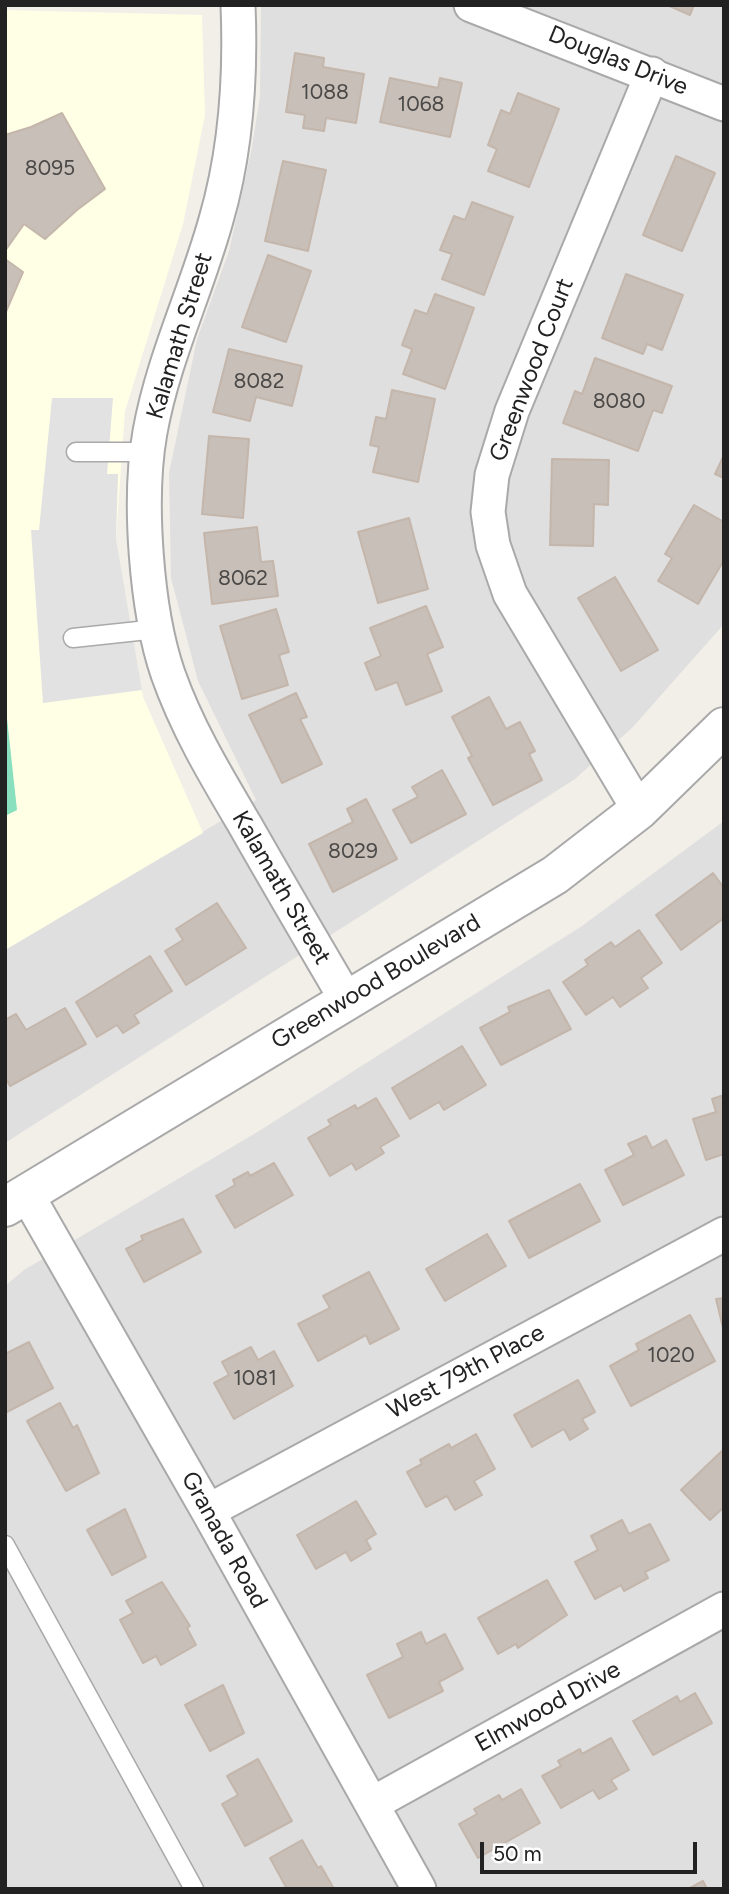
<!DOCTYPE html>
<style>
body{margin:0}
#map{position:relative;width:729px;height:1894px;overflow:hidden;background:#f2efe9;font-family:Figtree,sans-serif}
canvas{display:block}
.frame{position:absolute;inset:0;border:7px solid #222;pointer-events:none}
.scale{position:absolute;left:480px;top:1842px;width:217px;height:32px;box-sizing:border-box;border:4px solid #222;border-top:0;padding-left:9px;font-size:21px;line-height:24px;white-space:nowrap;color:#222;-webkit-text-stroke:5px #fff;paint-order:stroke}
</style>
<div id="map">
<canvas width="729" height="1894"></canvas>
<div class="frame"></div>
<div class="scale">50 m</div>
</div>
<script>
const c = document.querySelector('canvas').getContext('2d');
c.lineJoin = 'round';
function fillPath(path, color) { c.fillStyle = color; c.fill(path, 'evenodd'); }
function stroke(path, color, width, dash) { c.strokeStyle = color; c.lineWidth = width; c.lineCap = dash ? 'butt' : 'round'; c.setLineDash(dash || []); c.stroke(path); }
function write(font, color, halo, rows, align = 'center') {
  c.font = font + ' Figtree,sans-serif'; c.lineWidth = 6; c.setLineDash([]); c.textBaseline = 'middle'; c.strokeStyle = halo; c.fillStyle = color; for (const [text, x, y, turn = 0] of rows) {
    c.save(); c.translate(x, y); c.rotate((+turn || 0) * Math.PI / 180); c.textAlign = isNaN(turn) ? turn : align; if (halo) c.strokeText(text, 0, 0); c.fillText(text, 0, 0); c.restore();
  }
}
const residential = new Path2D(`
 M261,5H724V624L632,728L575,779L5,1143V950L256,800L198,681L171,578L169,473L197,339L229,251L251,152L260,97Z
 M724,821V1889H5V1286L24,1270L259,1131L582,926Z`);
const education = new Path2D(`
 M5,10L202,15L205,115L183,224L125,411L116,538L143,697L203,833L5,950Z`);
const pitch = new Path2D(`
 M5,700L17,810L5,816Z`);
const parking = new Path2D(`
 M52,398H113L107,474H118L116,538L142,690L43,703L31,530H39Z`);
const building = new Path2D(`
 M667,5H694L690,15Z
 M295,53L324,58L323,67L364,74L356,123L326,118L324,131L303,128L305,115L286,112Z
 M390,78L438,88L440,78L462,83L450,137L380,122Z
 M518,93L559,109L529,187L488,171L497,149L488,145L501,110L510,114Z
 M62,113L105,189L77,210L45,239L24,224L5,251V135L31,127Z
 M676,156L715,173L682,251L643,235Z
 M283,161L326,170L308,251L265,241Z
 M472,202L513,217L484,295L442,279L452,254L440,250L454,216L465,220Z
 M268,255L311,271L286,342L242,327Z
 M5,259L23,272L5,314Z
 M626,274L683,295L662,350L647,344L643,354L602,338Z
 M435,294L474,308L445,389L403,374L412,349L402,345L415,310L427,314Z
 M229,349L302,366L292,406L256,397L250,421L213,412Z
 M595,358L672,386L662,413L653,410L638,451L563,423L575,391L582,394Z
 M392,390L435,399L418,482L373,472L379,447L370,445L376,417L386,419Z
 M209,436L249,439L243,518L202,514Z
 M724,455V478L715,474Z
 M552,459L609,460L608,505L594,504L593,546L550,545Z
 M694,505L724,522V560L698,604L658,581L672,558L665,554Z
 M409,518L428,589L378,603L358,532Z
 M257,527L261,562L273,561L278,596L212,604L204,533Z
 M615,577L658,650L621,671L578,598Z
 M426,606L443,647L427,654L442,691L406,705L397,682L376,690L365,663L381,656L370,628Z
 M276,609L289,652L279,655L288,685L242,699L220,626Z
 M296,693L307,717L300,719L322,764L282,783L249,715Z
 M489,697L506,729L520,722L535,751L529,754L542,780L493,805L468,758L472,756L452,717Z
 M442,770L466,814L411,843L393,810L418,797L412,787Z
 M366,799L397,859L333,892L309,844L353,822L347,809Z
 M713,873L724,888V918L681,950L656,915Z
 M217,903L246,948L186,985L165,951L183,940L176,929Z
 M639,930L662,963L641,978L648,988L620,1007L613,997L586,1015L563,982L588,965L585,960L611,942L615,947Z
 M150,956L172,991L134,1015L139,1023L123,1033L117,1025L97,1037L76,1002Z
 M549,990L571,1029L501,1065L480,1028L510,1012L508,1007Z
 M65,1008L86,1044L10,1086L5,1077V1020L16,1014L26,1030Z
 M462,1046L486,1085L444,1110L439,1102L410,1119L392,1088Z
 M724,1095V1154L706,1160L693,1119L716,1112L712,1099Z
 M376,1098L399,1136L380,1147L384,1153L356,1170L352,1163L330,1176L308,1138L331,1125L328,1120L355,1105L357,1109Z
 M646,1136L652,1148L666,1140L684,1175L623,1205L605,1170L634,1155L628,1144Z
 M274,1163L293,1195L235,1228L216,1196L235,1185L233,1180L248,1172L250,1176Z
 M580,1184L600,1221L529,1258L509,1221Z
 M183,1219L201,1252L144,1282L126,1249L143,1240L141,1236Z
 M487,1234L506,1266L445,1301L426,1269Z
 M369,1272L399,1329L370,1344L366,1335L318,1361L298,1324L330,1308L323,1296Z
 M724,1298V1332L716,1299Z
 M690,1315L715,1361L631,1406L610,1366L639,1350L636,1344Z
 M29,1342L53,1388L5,1413V1354Z
 M251,1347L258,1360L274,1351L293,1386L234,1419L214,1383L229,1375L222,1362Z
 M578,1380L595,1412L582,1419L588,1429L570,1440L564,1429L532,1447L514,1415Z
 M60,1403L73,1428L77,1425L99,1473L66,1491L27,1421Z
 M476,1434L495,1469L474,1481L482,1495L455,1510L447,1496L426,1507L407,1472L422,1464L420,1460L449,1444L451,1448Z
 M724,1449V1507L710,1520L681,1490Z
 M356,1501L376,1534L366,1540L371,1549L351,1561L346,1552L316,1569L297,1535Z
 M125,1509L146,1557L112,1575L87,1530Z
 M622,1520L629,1534L650,1524L669,1560L645,1572L648,1578L624,1591L621,1585L595,1599L575,1562L598,1550L591,1536Z
 M547,1580L567,1615L518,1648L516,1644L498,1654L478,1618Z
 M162,1582L190,1626L187,1628L196,1645L161,1665L156,1656L143,1663L120,1620L133,1613L126,1601Z
 M421,1632L426,1644L445,1634L463,1669L439,1682L443,1691L389,1718L367,1675L403,1657L397,1644Z
 M223,1685L244,1733L210,1751L185,1705Z
 M695,1693L712,1723L653,1755L633,1721L677,1696L680,1702Z
 M611,1738L629,1770L611,1780L617,1789L599,1799L593,1790L561,1808L542,1776L561,1766L558,1761L580,1749L582,1754Z
 M258,1759L292,1821L245,1846L222,1804L238,1795L227,1776Z
 M521,1789L540,1823L478,1858L459,1824L477,1814L474,1809L499,1795L502,1800Z
 M302,1840L318,1868L321,1866L334,1889H287L270,1858Z
 M703,1881L707,1889H688Z`);
const service = new Path2D(`
 M76,452H148
 M73,638L157,629
 M5,1545L194,1889`);
const minor = new Path2D(`
 M238,5C241,77 236,151 216,220C196,292 163,359 150,432C138,499 146,610 168,674C187,728 216,776 245,825C278,883 312,941 346,999
 M471,5L724,104
 M639,810L510,594L493,545L488,512L492,475L512,411L652,74
 M26,1193L208,1511L419,1889
 M208,1511L724,1234
 M372,1804L724,1609`);
const tertiary = new Path2D(`
 M5,1207L555,875L639,810L724,727`);
const numberNames = [
 ["1088",325,93],
 ["1068",421,105],
 ["8095",50,169],
 ["8082",259,382],
 ["8080",619,402],
 ["8062",243,579],
 ["8029",353,852],
 ["1020",671,1356],
 ["1081",255,1379]
];
const streetNames = [
 ["Douglas Drive",618,61,22],
 ["Kalamath Street",180,336,-73],
 ["Greenwood Court",532,370,-69],
 ["Kalamath Street",281,888,60],
 ["Greenwood Boulevard",376,982,-31],
 ["West 79th Place",466,1372,-28],
 ["Granada Road",224,1540,61],
 ["Elmwood Drive",548,1707,-29]
];
fillPath(residential, '#e0dfdf');
fillPath(education, '#ffffe5');
fillPath(pitch, '#88e0be');
fillPath(parking, '#e2e2e2');
fillPath(building, '#c7bfb8');
stroke(building, '#c4b6ab', 2);
stroke(service, '#a9a9a9', 21);
stroke(minor, '#a9a9a9', 37);
stroke(tertiary, '#a9a9a9', 42);
stroke(service, '#fff', 18);
stroke(minor, '#fff', 33);
stroke(tertiary, '#fff', 38);
write('21px', '#4b4948', null, numberNames);
write('24px', '#222', '#fff', streetNames);
</script>
